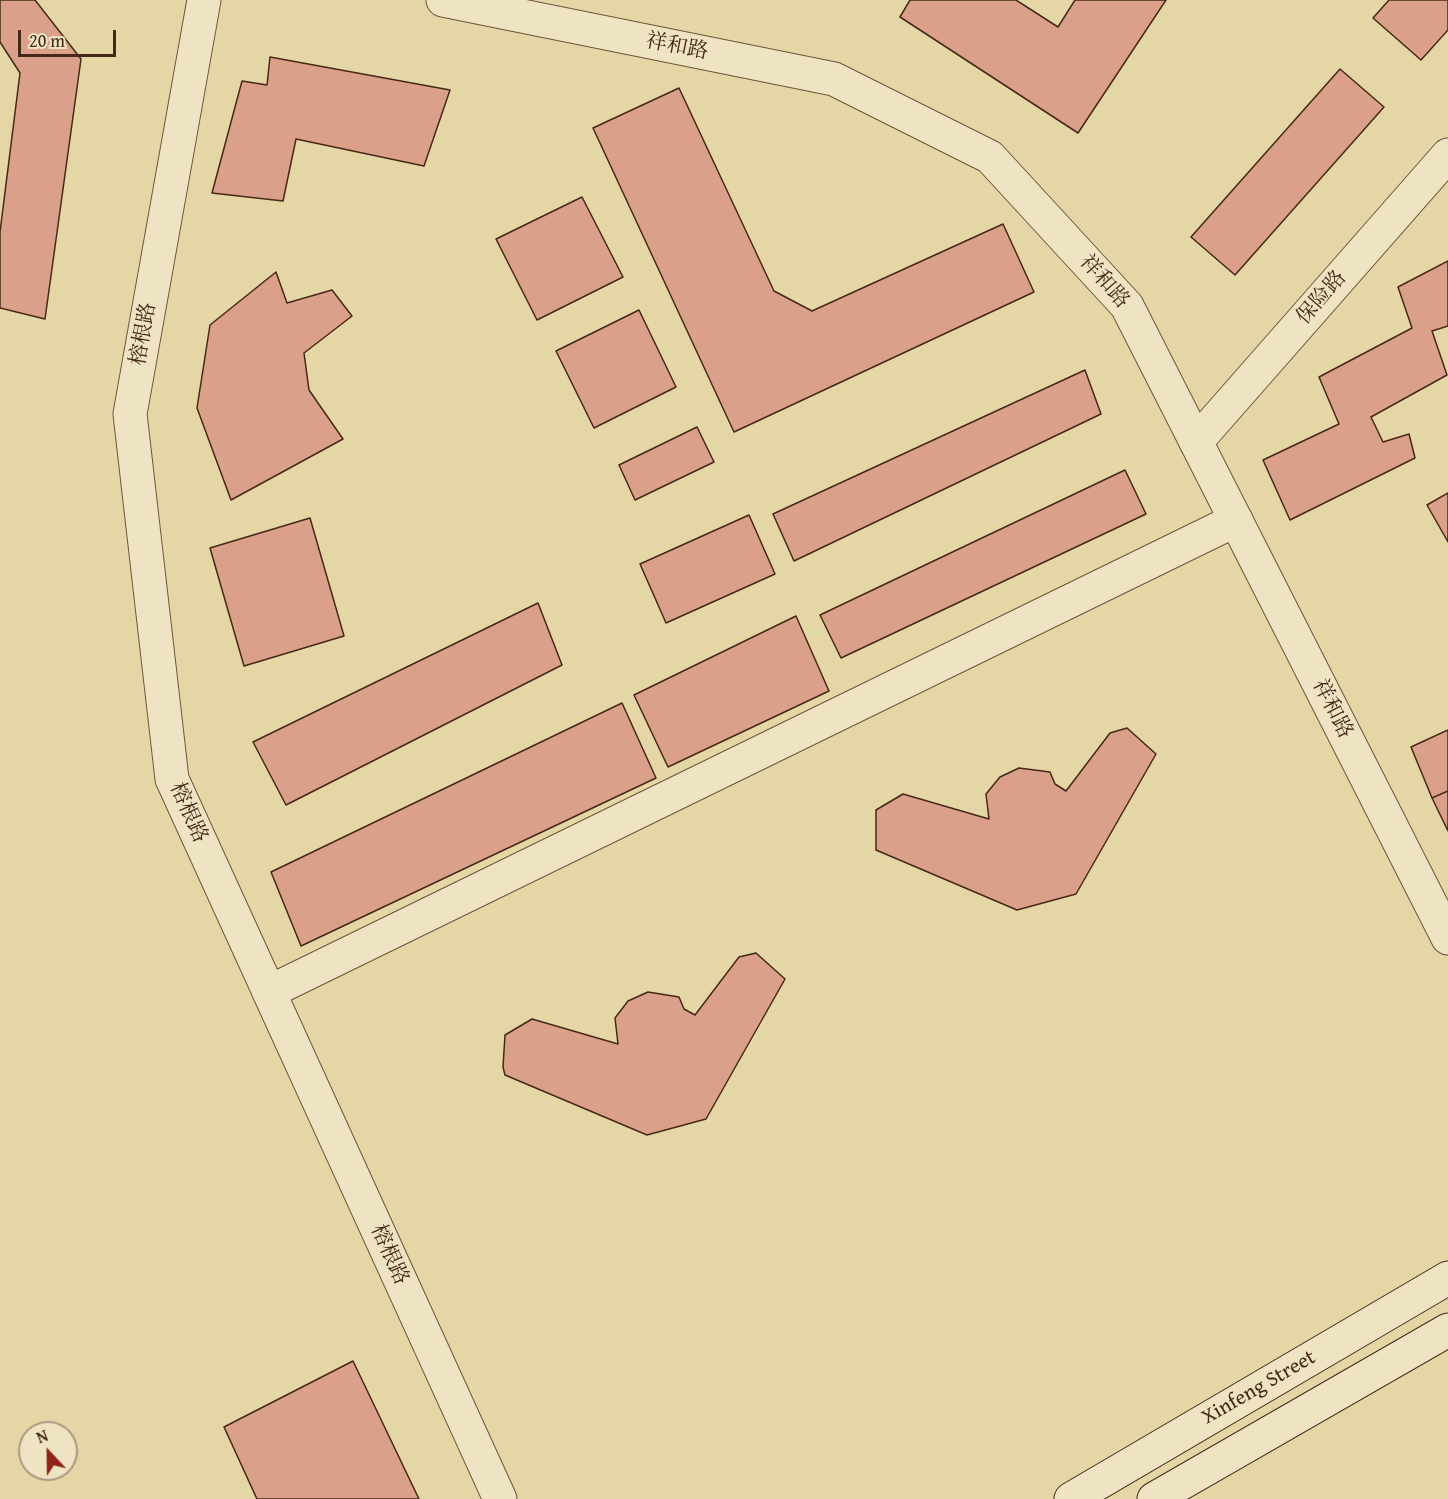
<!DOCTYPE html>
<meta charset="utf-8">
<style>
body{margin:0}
#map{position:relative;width:1448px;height:1499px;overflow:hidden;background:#e5d6a5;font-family:"Gentium Book Plus",serif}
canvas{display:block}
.north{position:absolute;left:18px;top:1421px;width:60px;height:60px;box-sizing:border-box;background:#eee4c4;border:2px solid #ab997f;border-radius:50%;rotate:338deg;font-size:16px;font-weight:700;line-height:24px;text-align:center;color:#462818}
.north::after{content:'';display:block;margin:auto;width:21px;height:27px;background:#8f2418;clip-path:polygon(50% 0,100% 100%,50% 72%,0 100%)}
.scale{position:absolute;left:18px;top:30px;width:98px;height:27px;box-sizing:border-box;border:3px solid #462818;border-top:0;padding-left:8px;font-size:18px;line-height:21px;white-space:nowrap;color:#462818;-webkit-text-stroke:4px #eee4c4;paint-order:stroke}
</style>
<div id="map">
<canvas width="1448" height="1499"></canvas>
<div class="north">N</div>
<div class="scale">20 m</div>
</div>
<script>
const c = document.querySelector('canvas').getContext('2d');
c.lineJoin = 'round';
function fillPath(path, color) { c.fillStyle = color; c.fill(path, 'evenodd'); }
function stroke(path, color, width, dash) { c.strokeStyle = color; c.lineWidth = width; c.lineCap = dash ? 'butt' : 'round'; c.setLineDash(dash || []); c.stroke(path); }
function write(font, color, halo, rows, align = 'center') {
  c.font = font + ' "Gentium Book Plus","Noto Serif SC",serif'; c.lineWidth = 4.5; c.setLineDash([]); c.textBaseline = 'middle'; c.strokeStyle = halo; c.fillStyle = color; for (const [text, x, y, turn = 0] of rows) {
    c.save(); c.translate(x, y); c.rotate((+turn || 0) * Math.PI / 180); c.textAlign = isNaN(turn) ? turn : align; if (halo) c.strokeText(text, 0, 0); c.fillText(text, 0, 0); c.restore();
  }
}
const building = new Path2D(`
 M0,0H35L81,59L45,319L0,308V232L20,73L0,42Z
 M910,0H1016L1058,27L1075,0H1166L1078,133L900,17Z
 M1389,0H1448V30L1421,60L1373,18Z
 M270,57L450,90L424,166L296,139L283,201L212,193L242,81L267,85Z
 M1340,69L1384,107L1235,275L1191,237Z
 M679,88L774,291L812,311L1003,224L1034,292L734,432L593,128Z
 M582,197L623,277L537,320L496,239Z
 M1448,261V326L1432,331L1447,375L1371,417L1383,442L1409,434L1415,458L1290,520L1263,460L1339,424L1319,377L1412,328L1398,287Z
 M276,272L287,303L332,290L352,316L304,353L309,390L343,439L231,500L197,408L210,325Z
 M639,310L676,387L594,428L556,351Z
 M1085,370L1101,414L794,561L773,514Z
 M697,427L714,462L635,500L619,465Z
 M1125,470L1146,514L841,658L820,615Z
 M1448,493V542L1427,505Z
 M749,515L775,574L666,623L640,564Z
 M310,518L344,636L244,666L210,548Z
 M538,603L562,665L286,805L253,742Z
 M796,616L829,691L668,767L634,695Z
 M622,703L656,778L301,946L271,872Z
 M1127,728L1156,754L1076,894L1017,910L876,850V810L903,794L989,819L986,794L1000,777L1019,768L1050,772L1055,784L1066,791L1110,733Z
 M1448,730V791L1432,798L1411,747Z
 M1448,791V831L1432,798Z
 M756,953L785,979L706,1119L647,1135L505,1075L503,1067L505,1035L532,1019L618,1044L615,1018L628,1001L648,992L679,997L684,1009L695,1015L739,957Z
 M353,1361L419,1499H257L224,1427Z`);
const minor = new Path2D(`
 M1196,442L1448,155
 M269,992L1236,520`);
const tertiary = new Path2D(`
 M204,0L130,414L172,779L500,1499
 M443,0L834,79L990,157L1127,306L1448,938`);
const secondary = new Path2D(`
 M1071,1499L1448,1278
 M1154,1499L1448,1330`);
const streetNames = [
 ["祥和路",677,47,11],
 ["祥和路",1104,282,49],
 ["保险路",1322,298,-49],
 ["榕根路",144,334,-80],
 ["祥和路",1332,709,63],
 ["榕根路",188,813,66],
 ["榕根路",389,1255,66],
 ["Xinfeng Street",1259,1388,-30]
];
fillPath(building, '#dba089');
stroke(building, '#462818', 1.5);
stroke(minor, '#6e543b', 35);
stroke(tertiary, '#6e543b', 35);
stroke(secondary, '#462818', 35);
stroke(minor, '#eee4c4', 33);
stroke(tertiary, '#eee4c4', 33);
stroke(secondary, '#eee4c4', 33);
write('21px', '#462818', '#eee4c4', streetNames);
</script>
